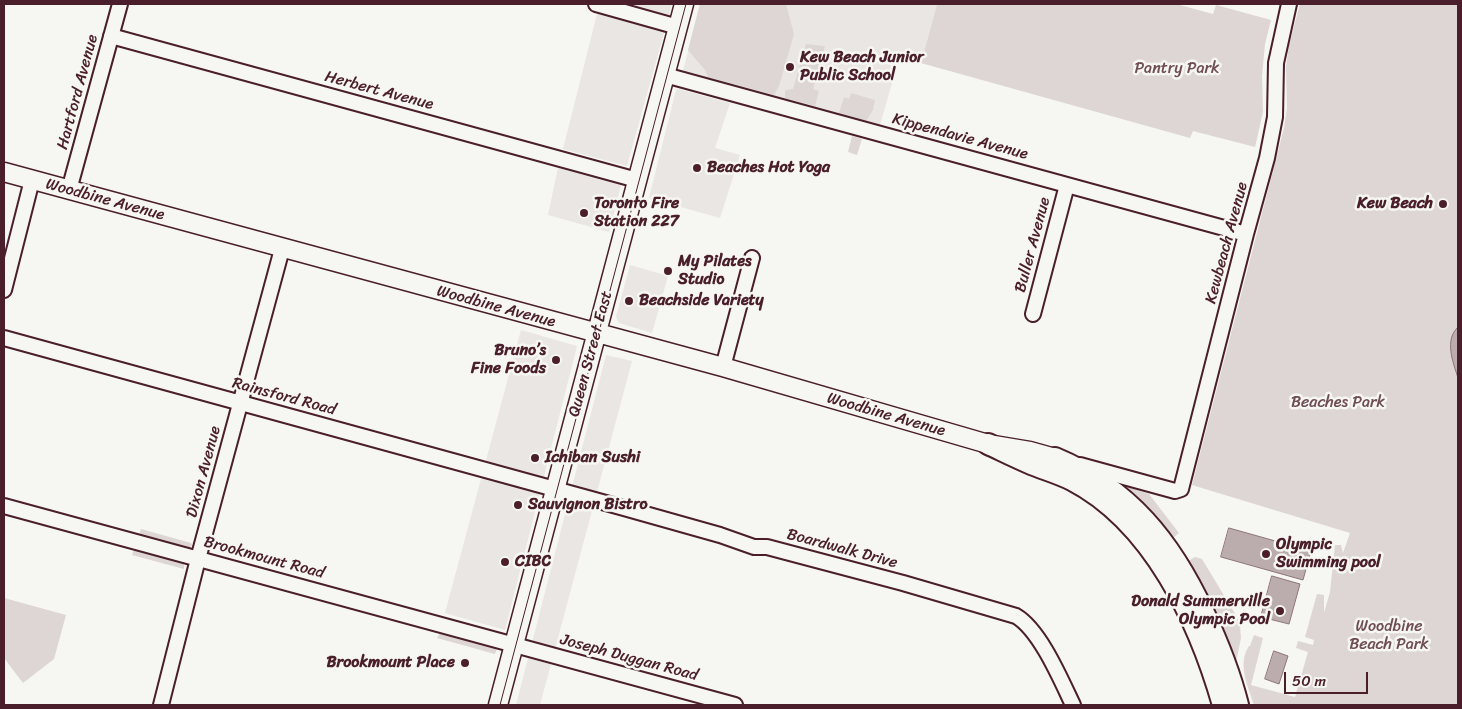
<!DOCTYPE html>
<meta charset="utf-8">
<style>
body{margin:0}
#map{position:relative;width:1462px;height:709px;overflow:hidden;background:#f6f6f2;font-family:Sriracha,sans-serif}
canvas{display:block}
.frame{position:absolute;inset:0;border:5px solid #4a1f2b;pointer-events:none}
.scale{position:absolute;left:1284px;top:672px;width:84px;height:22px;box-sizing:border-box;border:2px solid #4a1f2b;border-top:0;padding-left:6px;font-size:15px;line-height:18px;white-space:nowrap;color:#4a1f2b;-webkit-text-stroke:4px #f6f6f2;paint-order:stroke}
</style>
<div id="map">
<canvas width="1462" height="709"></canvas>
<div class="frame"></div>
<div class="scale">50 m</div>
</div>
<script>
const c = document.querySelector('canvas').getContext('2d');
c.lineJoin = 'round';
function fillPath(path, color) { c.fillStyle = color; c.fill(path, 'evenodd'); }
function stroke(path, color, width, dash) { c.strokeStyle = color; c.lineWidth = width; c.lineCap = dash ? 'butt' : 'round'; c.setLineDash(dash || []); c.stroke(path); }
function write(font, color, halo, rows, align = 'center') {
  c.font = font + ' Sriracha,sans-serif'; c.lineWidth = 5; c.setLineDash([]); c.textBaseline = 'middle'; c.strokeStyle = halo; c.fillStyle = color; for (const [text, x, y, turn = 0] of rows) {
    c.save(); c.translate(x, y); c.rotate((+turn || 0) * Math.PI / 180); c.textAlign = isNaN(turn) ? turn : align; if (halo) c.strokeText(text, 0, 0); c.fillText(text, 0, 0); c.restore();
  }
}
const built = new Path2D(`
 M598,4H672L627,166L563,149L597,14Z
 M700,4H937L921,63L899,58L880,125L683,71Z
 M678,89L730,103L715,148L740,155L720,218L649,198L676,90Z
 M558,168L621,185L609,232L548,215Z
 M630,265L668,276L652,333L619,323L616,317Z
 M521,330L577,346L505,630L445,613Z
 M606,355L632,361L540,705H516Z`);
const green = new Path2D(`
 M700,4H786L794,34L779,86L774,95L708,77L705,70L688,50Z
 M937,4H1176L1213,14L1216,5L1271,20L1265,44L1262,76L1263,112L1255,147L1193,131L1190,138L921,63Z
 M1300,4H1458V327L1454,331L1453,362L1458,378V705H1254C1248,686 1237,664 1249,646H1250L1254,635L1263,638L1251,685L1295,697L1308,652L1296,648L1298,641L1313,645L1314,640L1305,637L1317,594L1324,595V613L1330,592L1335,545H1341L1343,553L1350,533L1192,485L1284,128L1287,108L1286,67L1289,45Z
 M806,44L825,46L813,89L819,91L815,106L785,98V90L793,89Z
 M851,93L875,100L873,110L866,121L839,113L844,97L849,99Z
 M852,136L862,139L857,155L848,152Z
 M1116,483L1149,494L1179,533L1173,538Z
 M141,529L191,543L192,545L189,549H185L139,536Z
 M135,547L184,562V569L132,555Z
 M1195,557L1202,559L1237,617L1240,626L1241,638L1236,662L1248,705H1246L1188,561Z
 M4,598L66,615L54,659L23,683L4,658Z
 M441,632L494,647L497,648L495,654L437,638Z`);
const water = new Path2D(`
 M1458,327V378C1453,362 1444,340 1458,327Z
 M1229,528L1311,551L1303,580L1221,557Z
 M1272,576L1300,584L1289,624L1261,617Z
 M1274,651L1288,656L1279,684L1265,679Z`);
const minor = new Path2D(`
 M596,4L678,27
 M111,36L637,180
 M665,75L1246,234
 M69,190L120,4
 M4,290L32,180
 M1033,314L1067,185
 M4,338L624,508L720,535L754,547H767L903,583L1016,616C1040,630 1061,680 1073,705
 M723,367L752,258
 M1080,465L1175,491L1181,489L1246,234L1267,158L1275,117L1276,63L1289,4
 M4,506L735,705
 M161,705L198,559L282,249`);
const major = new Path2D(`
 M4,172L723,367L988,444L1030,451L1055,458
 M498,705L684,4`);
const highway = new Path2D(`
 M988,444C1001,450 1015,457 1029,463C1043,469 1058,473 1072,480C1153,522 1199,621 1223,705
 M1055,458C1129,489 1171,542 1204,613C1218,643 1230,673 1238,705`);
const tram = new Path2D(`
 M500,705L686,4`);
const markers = [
 [790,67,5,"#4a1f2b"],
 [697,168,5,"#4a1f2b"],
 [1443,204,5,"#4a1f2b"],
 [584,213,5,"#4a1f2b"],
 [668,271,5,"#4a1f2b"],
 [629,301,5,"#4a1f2b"],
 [556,360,5,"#4a1f2b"],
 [535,458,5,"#4a1f2b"],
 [518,505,5,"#4a1f2b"],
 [1266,554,5,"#4a1f2b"],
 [505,562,5,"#4a1f2b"],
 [1280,611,5,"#4a1f2b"],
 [465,663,5,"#4a1f2b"]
];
const poiNames = [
 ["Kew Beach Junior",800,58],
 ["Public School",800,76],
 ["Beaches Hot Yoga",707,168],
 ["Toronto Fire",594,204],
 ["Station 227",594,222],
 ["Kew Beach",1433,204,"right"],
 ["My Pilates",678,262],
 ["Studio",678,280],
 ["Beachside Variety",639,301],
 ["Bruno’s",546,351,"right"],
 ["Fine Foods",546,369,"right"],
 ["Ichiban Sushi",545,458],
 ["Sauvignon Bistro",528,505],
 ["Olympic",1276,545],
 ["Swimming pool",1276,563],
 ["CIBC",515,562],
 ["Donald Summerville",1270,602,"right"],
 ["Olympic Pool",1270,620,"right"],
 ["Brookmount Place",455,663,"right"]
];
const parkNames = [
 ["Pantry Park",1177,69],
 ["Beaches Park",1338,403],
 ["Woodbine",1389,627],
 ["Beach Park",1389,645]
];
const streetNames = [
 ["Herbert Avenue",379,91,15],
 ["Hartford Avenue",78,92,-75],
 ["Kippendavie Avenue",960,137,15],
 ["Woodbine Avenue",105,200,15],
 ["Kewbeach Avenue",1227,243,-75],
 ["Buller Avenue",1033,245,-75],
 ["Woodbine Avenue",496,307,15],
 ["Queen Street East",591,354,-75],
 ["Rainsford Road",284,397,15],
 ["Woodbine Avenue",886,415,16],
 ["Dixon Avenue",204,472,-75],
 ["Boardwalk Drive",842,549,15],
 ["Brookmount Road",264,558,15],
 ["Joseph Duggan Road",629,658,15]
];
fillPath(built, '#e9e6e3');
fillPath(green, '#ddd6d5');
fillPath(water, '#bbadae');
stroke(water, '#8e747a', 1);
stroke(minor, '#4a1f2b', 18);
stroke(major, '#4a1f2b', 21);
stroke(highway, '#4a1f2b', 24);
stroke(minor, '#f6f6f2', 14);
stroke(major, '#f6f6f2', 18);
stroke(highway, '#f6f6f2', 20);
stroke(tram, '#4a1f2b', 1);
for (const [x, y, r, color] of markers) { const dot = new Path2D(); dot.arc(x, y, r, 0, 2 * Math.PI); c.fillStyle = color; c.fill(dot); stroke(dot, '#f6f6f2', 2); }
write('bold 16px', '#4a1f2b', '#f6f6f2', poiNames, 'left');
write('16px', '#6f4d56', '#f6f6f2', parkNames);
write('16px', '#4a1f2b', '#f6f6f2', streetNames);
</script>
